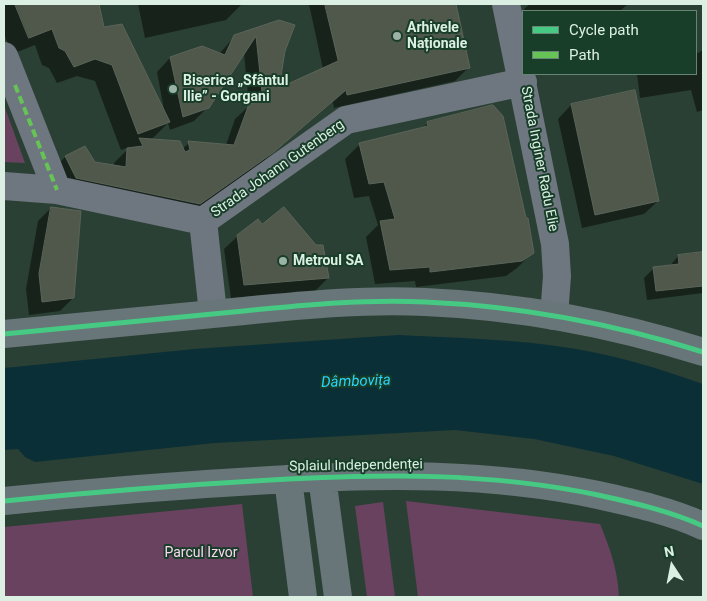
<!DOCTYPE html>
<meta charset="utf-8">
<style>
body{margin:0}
#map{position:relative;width:707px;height:601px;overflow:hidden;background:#2b4034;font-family:Roboto,sans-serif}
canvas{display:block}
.frame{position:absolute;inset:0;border:5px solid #dbf0e3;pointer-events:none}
.legend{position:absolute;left:522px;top:10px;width:175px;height:65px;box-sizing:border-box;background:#183e29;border:1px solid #668573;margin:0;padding:6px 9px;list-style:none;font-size:15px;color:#dbf0e3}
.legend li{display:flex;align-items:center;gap:10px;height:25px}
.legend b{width:25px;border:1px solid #668573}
.north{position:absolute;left:647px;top:541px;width:50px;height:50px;-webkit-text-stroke:4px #183e29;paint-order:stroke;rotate:349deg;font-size:14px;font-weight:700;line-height:20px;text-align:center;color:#dbf0e3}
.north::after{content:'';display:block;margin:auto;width:18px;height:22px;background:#dbf0e3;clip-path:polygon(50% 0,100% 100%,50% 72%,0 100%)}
</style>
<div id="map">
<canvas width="707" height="601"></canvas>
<div class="frame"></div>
<ul class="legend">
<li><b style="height:6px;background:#46c982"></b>Cycle path</li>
<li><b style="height:6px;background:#66c356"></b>Path</li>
</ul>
<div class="north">N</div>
</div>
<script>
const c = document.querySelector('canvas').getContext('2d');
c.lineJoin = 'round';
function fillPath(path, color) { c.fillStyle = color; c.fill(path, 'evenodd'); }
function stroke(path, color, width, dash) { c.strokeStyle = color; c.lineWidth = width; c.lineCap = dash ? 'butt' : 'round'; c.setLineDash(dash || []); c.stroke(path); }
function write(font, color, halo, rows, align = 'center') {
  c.font = font + ' Roboto,sans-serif'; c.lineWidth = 4; c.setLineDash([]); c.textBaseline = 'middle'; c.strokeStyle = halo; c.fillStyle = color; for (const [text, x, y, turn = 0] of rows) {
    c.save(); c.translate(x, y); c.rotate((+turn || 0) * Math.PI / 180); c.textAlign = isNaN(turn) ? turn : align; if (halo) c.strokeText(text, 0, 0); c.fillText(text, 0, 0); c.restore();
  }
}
const green = new Path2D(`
 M4,105L25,163L4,162Z
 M406,501L600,524C610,548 618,571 619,597H418Z
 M383,502L395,597H367L355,506Z
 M242,504L253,597H4V527Z`);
const water = new Path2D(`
 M398,335C455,338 514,339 570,348C616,355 660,369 703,384V484L614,456L534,439L455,430L215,443L35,462L25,457L18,449L4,450V368L194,349Z`);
const shadow = new Path2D(`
 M4,4H97L103,29L165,115L157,72L170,58L219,54L235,36L279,21L284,51L277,90L323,69L309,4H455L469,67L455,81L334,108L333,102L259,165L185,217L63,191L52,170L65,157L85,147L94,163L114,167V163L130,147L121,150L95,81L77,76L57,83L49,68L42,65L35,45L12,54L4,34ZM244,53L249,106L235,119L226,145L189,143L182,149L151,140L168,123L170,130L194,121L208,107Z
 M138,4H242L226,20L145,38Z
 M530,4H628L620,11H525L524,9Z
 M703,50V110L697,112L691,90L640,98L637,74H696V54Z
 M634,91L658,201L644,214L582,228L558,119L571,105Z
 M428,123L532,253L517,268L506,276L416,287L415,281L375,284L366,237L378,225L369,196L354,198L345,159L360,144L422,129Z
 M51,208L73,298L60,311L29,315L26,289L38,221Z
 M238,236L328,278L315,291L231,298L224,249Z
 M703,253V293L647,300L644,278L654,268L669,267L678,256Z`);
const building = new Path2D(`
 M15,4H99L104,27L122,24L170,122L138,134L112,65L95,59L74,67L65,51L59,48L52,29L29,38Z
 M325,4H456L470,68L347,95L346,90L274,152L200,204L76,178L65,156L85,146L95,162L126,167L127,148L143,146L139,138L180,141L185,152L190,150L188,141L234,145L249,104L263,101L256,36L209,108L183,117L170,57L202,46L225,55L234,35L279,20L295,25L285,51L279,88L338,61Z
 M635,90L659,201L595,215L571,104Z
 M493,105L503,116L526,218H528L534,253L522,261L430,272V267L390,270L380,221L395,219L384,182L369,184L359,143L428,126L427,122Z
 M51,207L81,211L74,298L42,302L39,274Z
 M284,207L316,245H323L329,278L244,285L237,235L258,219L262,224Z
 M703,252V286L656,291L653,267L679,264L678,255Z`);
const minor = new Path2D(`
 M506,4L555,244L557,276L554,316
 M4,56L57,190
 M4,186L57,190L203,221L346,120L523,82
 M203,221L213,313`);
const major = new Path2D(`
 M4,334C84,326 164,318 244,311C305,305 365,299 425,302C519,306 614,324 703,352
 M322,477L338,597
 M288,479L303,597
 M4,501C93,492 182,485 271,480C383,474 488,472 598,495C634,503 670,511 703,526`);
const quiet = new Path2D(`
 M15,85L57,190`);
const cycleway = new Path2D(`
 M4,334C84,326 164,318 244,311C305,305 365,299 425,302C519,306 614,324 703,352
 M4,501C93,492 182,485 271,480C383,474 488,472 598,495C634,503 670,511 703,526`);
const markers = [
 [397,36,5,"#9db2a6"],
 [173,89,5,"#9db2a6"],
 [283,261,5,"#9db2a6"]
];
const poiNames = [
 ["Arhivele",407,28],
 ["Naționale",407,44],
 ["Biserica „Sfântul",183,81],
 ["Ilie” - Gorgani",183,97],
 ["Metroul SA",293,261]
];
const streetNames = [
 ["Strada Inginer Radu Elie",539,159,79],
 ["Strada Johann Gutenberg",278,169,-35],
 ["Splaiul Independenței",356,466,-1]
];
const parkNames = [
 ["Parcul Izvor",201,553]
];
const waterNames = [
 ["Dâmbovița",356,382,-2]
];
fillPath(green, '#69425f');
fillPath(water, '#0b2f36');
fillPath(shadow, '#0007');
fillPath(building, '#4f584b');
stroke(building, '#5b6458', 1);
stroke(minor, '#6e767f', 28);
stroke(major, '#687579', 28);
stroke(quiet, '#66c356', 4, [8, 4]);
stroke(cycleway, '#46c982', 5);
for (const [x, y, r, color] of markers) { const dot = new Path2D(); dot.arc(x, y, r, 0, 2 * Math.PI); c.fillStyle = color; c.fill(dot); stroke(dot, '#183e29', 2); }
write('bold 14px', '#dbf0e3', '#183e29', poiNames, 'left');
write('14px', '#dbf0e3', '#183e29', streetNames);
write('14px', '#fcd6f0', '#183e29', parkNames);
write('italic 15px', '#28d4f9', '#183e29', waterNames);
</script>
